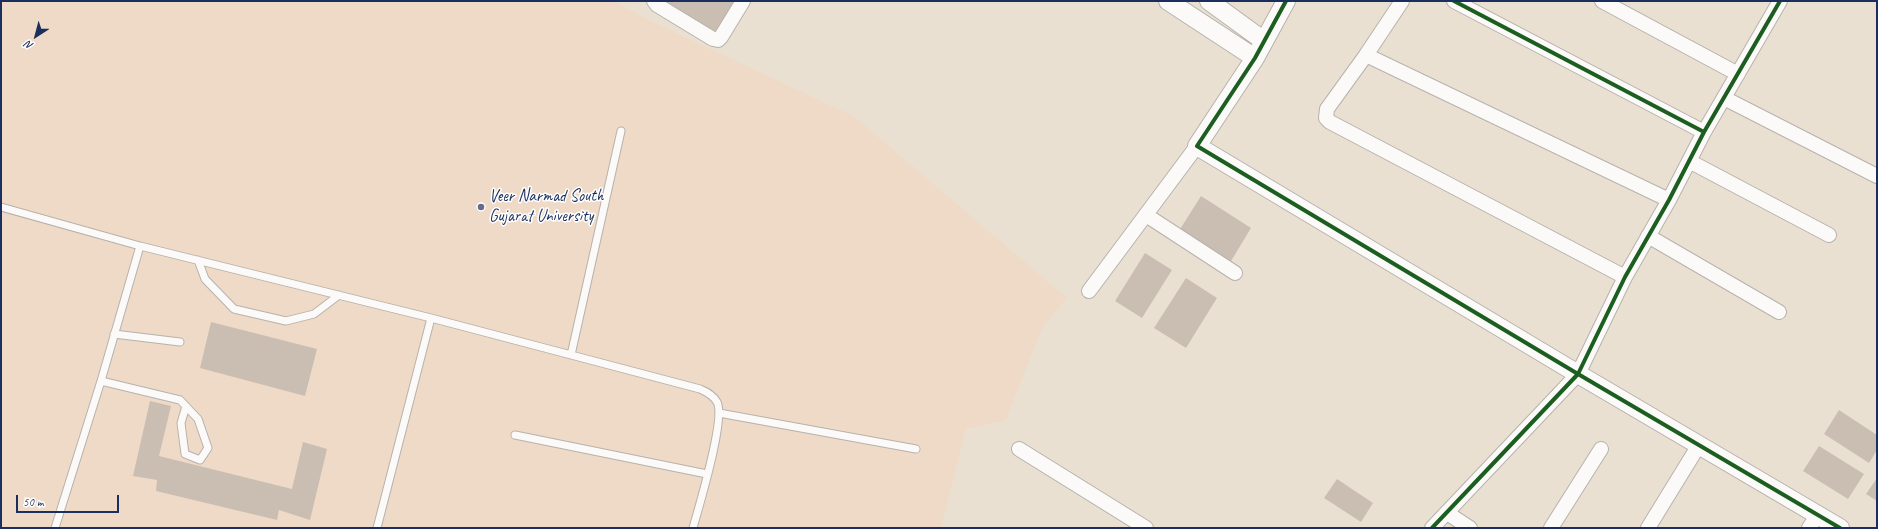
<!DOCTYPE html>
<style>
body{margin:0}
#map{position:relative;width:1878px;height:529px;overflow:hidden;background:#eae0d2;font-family:Caveat,sans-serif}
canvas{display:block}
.frame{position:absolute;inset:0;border:2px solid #1b2f5e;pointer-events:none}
.north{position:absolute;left:16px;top:16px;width:40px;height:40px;-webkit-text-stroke:3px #fff;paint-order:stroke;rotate:216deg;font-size:11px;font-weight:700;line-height:16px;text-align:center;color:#1b2f5e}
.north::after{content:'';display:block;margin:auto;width:14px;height:18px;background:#1b2f5e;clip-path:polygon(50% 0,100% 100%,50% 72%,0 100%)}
.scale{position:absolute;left:16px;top:495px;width:103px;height:18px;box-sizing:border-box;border:2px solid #1b2f5e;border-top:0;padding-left:5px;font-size:12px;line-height:14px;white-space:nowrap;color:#1b2f5e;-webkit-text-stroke:3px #fff;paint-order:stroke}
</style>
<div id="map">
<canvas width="1878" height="529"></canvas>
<div class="frame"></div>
<div class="north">N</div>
<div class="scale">50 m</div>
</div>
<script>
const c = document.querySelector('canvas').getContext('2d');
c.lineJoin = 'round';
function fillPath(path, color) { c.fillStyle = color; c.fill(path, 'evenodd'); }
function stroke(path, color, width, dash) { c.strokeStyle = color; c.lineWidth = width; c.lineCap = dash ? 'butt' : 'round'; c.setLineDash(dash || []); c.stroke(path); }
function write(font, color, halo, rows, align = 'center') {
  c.font = font + ' Caveat,sans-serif'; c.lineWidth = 3; c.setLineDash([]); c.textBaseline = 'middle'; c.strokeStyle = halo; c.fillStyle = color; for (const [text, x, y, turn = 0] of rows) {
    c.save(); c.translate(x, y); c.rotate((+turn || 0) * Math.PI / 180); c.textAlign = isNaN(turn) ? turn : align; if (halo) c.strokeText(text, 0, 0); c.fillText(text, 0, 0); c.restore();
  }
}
const built = new Path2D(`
 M1,1H614L645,18L855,117L1067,298L1042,328L1006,420L966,429L941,528H1Z`);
const building = new Path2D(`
 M659,1H735L713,35Z
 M1201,196L1251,228L1228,266L1177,234Z
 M1145,253L1172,270L1142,318L1115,301Z
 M1186,278L1217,298L1186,348L1154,328Z
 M211,322L317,349L305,396L200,368Z
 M150,401L171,406L159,456L292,489L303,442L327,449L310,520L279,510L277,520L156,491L157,480L133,476Z
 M1839,410L1877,435V450L1869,463L1824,434Z
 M1819,446L1864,474L1848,499L1803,471Z
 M1877,478V501L1866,494Z
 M1337,479L1373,503L1361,522L1324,498Z`);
const service = new Path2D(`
 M1,207L140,246L431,318L377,528
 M198,260L205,279L234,309L286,321L314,314L339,295
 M431,318L700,389C707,392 713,395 717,402C726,418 699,506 693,528
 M114,334L180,342
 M571,355L621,131
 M101,381L180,400L198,419L208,448L200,460L185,454L181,423L186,406
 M719,413L916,449
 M515,435L707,474
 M55,528L101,381L140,246`);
const minor = new Path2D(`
 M654,1L657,5L713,39L718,40L721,37L743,1
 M1402,1L1366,55L1669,200
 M1454,1L1704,132
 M1602,1L1738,74
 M1366,55L1327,109L1326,118L1330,122L1625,277
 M1724,98L1877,176
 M1689,161L1829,235
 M1146,215L1235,273
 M1648,236L1779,312
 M1089,291L1197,146
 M1019,449L1146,528
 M1447,513L1470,528
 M1432,528L1578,374L1625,277L1669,200L1704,132L1780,1
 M1551,528L1601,449
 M1648,528L1699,445
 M1809,528L1817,516`);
const tertiary = new Path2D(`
 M1168,1L1255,58
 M1209,1L1264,41
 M1286,1L1255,58L1197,146L1578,374L1840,528`);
const cycleway = new Path2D(`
 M1286,1L1255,58L1197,146L1578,374L1840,528
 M1454,1L1704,132
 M1432,528L1578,374L1625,277L1669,200L1704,132L1780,1`);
const markers = [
 [481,207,4,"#636d87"]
];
const poiNames = [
 ["Veer Narmad South",489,197],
 ["Gujarat University",489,217]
];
fillPath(built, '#eedac6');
fillPath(building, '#cabeb2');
stroke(service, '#b6b2ad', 9);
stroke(minor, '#b6b2ad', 16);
stroke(tertiary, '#b6b2ad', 20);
stroke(service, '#fcfaf8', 7);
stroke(minor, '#fcfaf8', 14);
stroke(tertiary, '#fcfaf8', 18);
stroke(cycleway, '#1b5e20', 4);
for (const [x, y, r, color] of markers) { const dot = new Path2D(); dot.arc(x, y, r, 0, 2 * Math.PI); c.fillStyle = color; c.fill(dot); stroke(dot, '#fff', 1.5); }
write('17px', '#1b2f5e', '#fff', poiNames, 'left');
</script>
